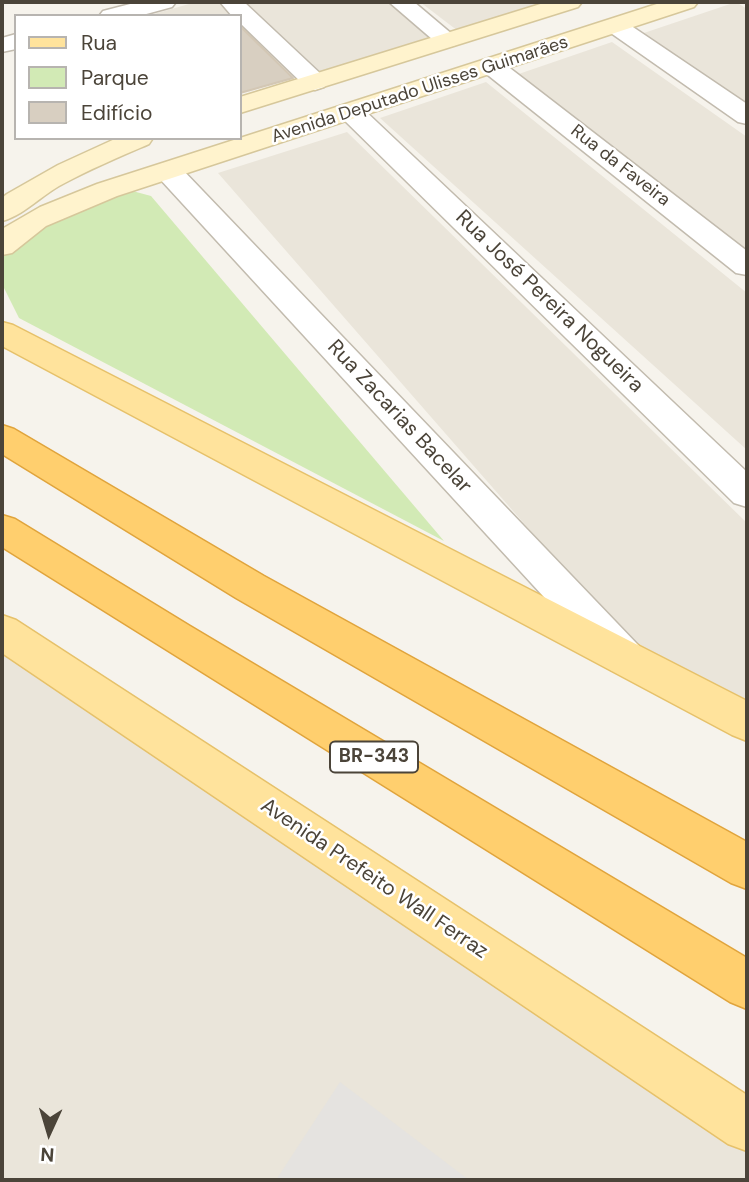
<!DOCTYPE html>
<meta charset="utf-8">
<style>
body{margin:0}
#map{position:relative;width:749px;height:1182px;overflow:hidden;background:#f6f3ec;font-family:"DM Sans",sans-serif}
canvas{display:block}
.frame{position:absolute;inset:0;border:4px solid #4b4439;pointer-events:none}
.legend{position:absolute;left:14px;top:14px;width:228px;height:126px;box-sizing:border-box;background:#fff;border:2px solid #b7b4b0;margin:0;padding:9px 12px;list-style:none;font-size:21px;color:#4b4439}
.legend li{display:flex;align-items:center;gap:14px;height:35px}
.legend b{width:35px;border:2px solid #b7b4b0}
.north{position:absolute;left:14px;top:1098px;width:70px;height:70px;-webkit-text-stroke:5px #fff;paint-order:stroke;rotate:184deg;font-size:19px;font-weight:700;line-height:28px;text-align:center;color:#4b4439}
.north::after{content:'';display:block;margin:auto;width:24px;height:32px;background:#4b4439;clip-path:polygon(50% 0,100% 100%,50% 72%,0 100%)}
</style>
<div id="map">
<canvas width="749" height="1182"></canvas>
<div class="frame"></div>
<ul class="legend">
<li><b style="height:9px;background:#ffe39c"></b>Rua</li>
<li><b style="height:19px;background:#d2eab5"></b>Parque</li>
<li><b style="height:19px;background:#d8cfc1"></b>Edifício</li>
</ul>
<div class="north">N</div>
</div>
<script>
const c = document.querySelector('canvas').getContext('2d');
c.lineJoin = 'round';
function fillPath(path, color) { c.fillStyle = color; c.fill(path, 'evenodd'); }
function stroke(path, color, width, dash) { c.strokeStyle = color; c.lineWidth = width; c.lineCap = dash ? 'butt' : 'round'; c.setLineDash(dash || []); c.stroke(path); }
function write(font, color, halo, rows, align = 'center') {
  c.font = font + ' "DM Sans",sans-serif'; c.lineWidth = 5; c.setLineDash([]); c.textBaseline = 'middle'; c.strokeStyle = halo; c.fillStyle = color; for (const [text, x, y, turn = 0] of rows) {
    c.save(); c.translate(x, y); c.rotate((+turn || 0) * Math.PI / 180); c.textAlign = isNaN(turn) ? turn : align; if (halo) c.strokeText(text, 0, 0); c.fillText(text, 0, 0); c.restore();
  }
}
const residential = new Path2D(`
 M196,2H222L237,16H147Z
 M243,2H393L438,38L321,73Z
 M420,2H554L458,31Z
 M736,2L747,9V113L632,37Z
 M612,42L747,137V258L507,78Z
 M486,82L747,293V450L380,118Z
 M347,132L747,523V711L658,677L218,173Z
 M2,631L747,1125V1180H2Z`);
const green = new Path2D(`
 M125,189L151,196L444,541L19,318L2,284L4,255L34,231Z`);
const parking = new Path2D(`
 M340,1082L469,1180H276Z`);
const building = new Path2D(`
 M240,26L293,78L240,93Z`);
const street = new Path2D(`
 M138,2H176L172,7L139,16H99L103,11Z
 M220,2H244L324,77L328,82L324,87L315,90L306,87L240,23V16H232Z
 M389,2H414L459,40L455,45L447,47L439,45Z
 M616,19L624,21L747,104V124L738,122L608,31L604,26L608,21Z
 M16,34V49L2,52V38Z
 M493,60L502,62L747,251V275L736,273L484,72L481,67L484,62Z
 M351,104L360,106L747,472V507L734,503L342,118L338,112L342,106Z
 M169,164L179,166L639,646L645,658L639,670L625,675L611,670L159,178L155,172L159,166Z`);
const secondary = new Path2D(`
 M547,2H582L578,7L240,113V97Z
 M663,2H698L694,7L117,196L46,226L12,253L2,255V229L40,207L97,184Z
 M117,138H153L149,144C119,157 88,170 59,186C40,197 22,216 2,221V198L7,194L58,165Z`);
const primary = new Path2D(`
 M2,322L13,325L747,701V741L732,735L2,346Z
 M2,615L16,620L747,1095V1151L728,1144L2,653Z`);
const highway = new Path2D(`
 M2,425L14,429L264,576L747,842V889L731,883L236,598L2,454Z
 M2,515L15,519L190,626L747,958V1009L730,1002L2,547Z`);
const farStreetnames = [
 ["Avenida Deputado Ulisses Guimarães",420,90,-18],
 ["Rua da Faveira",620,166,38]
];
const shields = [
 [374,757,88]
];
const shieldNames = [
 ["BR-343",374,757]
];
const streetNames = [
 ["Rua José Pereira Nogueira",549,302,44],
 ["Rua Zacarias Bacelar",399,417,47],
 ["Avenida Prefeito Wall Ferraz",374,879,34]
];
fillPath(residential, '#eae5da');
fillPath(green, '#d2eab5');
fillPath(parking, '#e5e3e0');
fillPath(building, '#d8cfc1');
stroke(building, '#d3c7b4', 2);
stroke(street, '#c2bbae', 3);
stroke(secondary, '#d6c79b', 3);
stroke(primary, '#e6c16a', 3);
stroke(highway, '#e0a43c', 3);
fillPath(street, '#fff');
fillPath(secondary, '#fff3cd');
fillPath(primary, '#ffe39c');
fillPath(highway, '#ffcf6e');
write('18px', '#4b4439', '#fff', farStreetnames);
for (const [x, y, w] of shields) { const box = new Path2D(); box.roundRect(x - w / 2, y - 15.5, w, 31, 5); c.fillStyle = '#fff'; c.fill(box); stroke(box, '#4b4439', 2); }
write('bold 19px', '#4b4439', null, shieldNames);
write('21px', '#4b4439', '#fff', streetNames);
</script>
